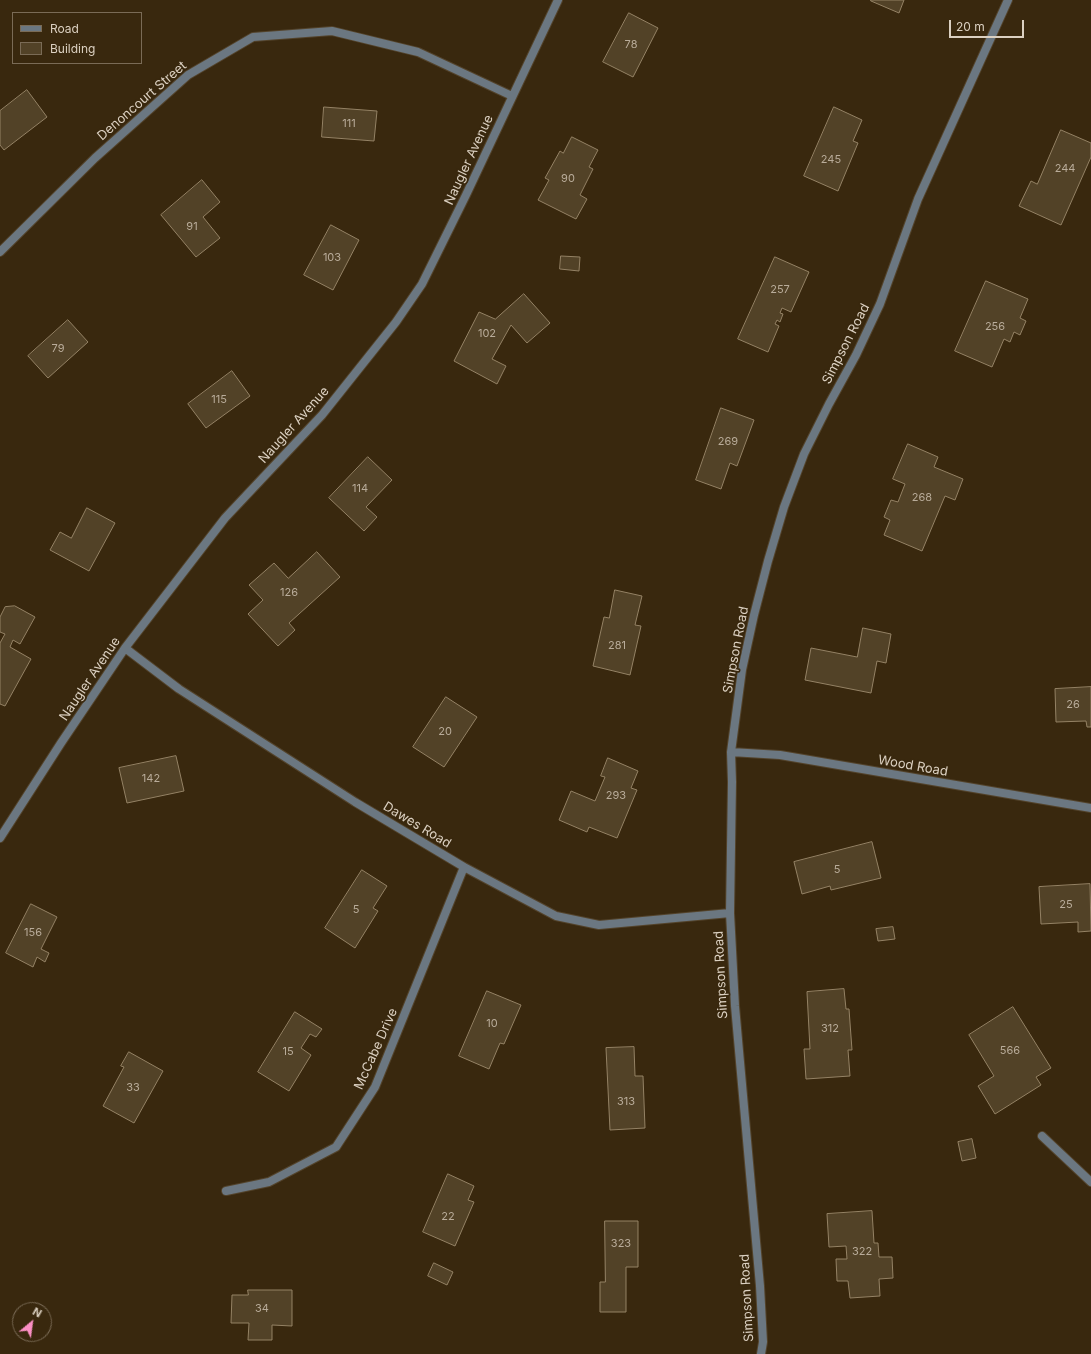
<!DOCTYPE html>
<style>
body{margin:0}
#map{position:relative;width:1091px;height:1354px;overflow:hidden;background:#39280e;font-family:Inter,sans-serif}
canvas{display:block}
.legend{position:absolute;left:12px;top:12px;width:130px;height:52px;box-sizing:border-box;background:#39280e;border:1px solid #7a6b56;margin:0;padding:5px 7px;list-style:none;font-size:12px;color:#dbd0c1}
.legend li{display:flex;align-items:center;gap:8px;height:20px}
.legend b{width:20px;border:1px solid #7a6b56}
.north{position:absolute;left:12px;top:1302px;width:40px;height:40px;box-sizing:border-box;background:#39280e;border:1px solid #7a6b56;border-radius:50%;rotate:29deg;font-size:11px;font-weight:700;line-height:16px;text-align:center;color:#dbd0c1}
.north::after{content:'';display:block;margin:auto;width:14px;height:18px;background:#fb8fc4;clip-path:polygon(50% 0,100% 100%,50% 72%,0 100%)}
.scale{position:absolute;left:949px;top:20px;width:75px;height:18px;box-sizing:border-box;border:2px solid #dbd0c1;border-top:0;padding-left:5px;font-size:12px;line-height:14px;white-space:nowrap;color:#dbd0c1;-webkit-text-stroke:3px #39280e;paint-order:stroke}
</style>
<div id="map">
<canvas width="1091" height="1354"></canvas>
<ul class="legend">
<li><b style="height:5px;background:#6b7781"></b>Road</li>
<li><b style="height:11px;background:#524227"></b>Building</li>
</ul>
<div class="north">N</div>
<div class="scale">20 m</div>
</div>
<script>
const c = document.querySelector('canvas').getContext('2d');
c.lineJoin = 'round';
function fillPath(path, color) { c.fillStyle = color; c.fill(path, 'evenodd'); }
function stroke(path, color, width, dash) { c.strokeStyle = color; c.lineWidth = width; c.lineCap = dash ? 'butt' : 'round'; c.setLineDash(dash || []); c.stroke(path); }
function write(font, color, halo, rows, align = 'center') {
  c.font = font + ' Inter,sans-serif'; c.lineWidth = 3.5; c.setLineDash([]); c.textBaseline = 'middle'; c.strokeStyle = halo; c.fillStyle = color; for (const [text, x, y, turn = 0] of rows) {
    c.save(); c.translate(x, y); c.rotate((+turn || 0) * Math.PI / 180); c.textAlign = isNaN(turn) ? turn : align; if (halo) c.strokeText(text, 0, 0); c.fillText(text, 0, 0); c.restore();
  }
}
const building = new Path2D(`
 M871,0H904L899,13L871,1Z
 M629,13L658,28L633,77L603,62Z
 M27,90L47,117L4,150L0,145V111Z
 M324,107L377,111L374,141L322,137Z
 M834,107L862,120L853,141L858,143L838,191L804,176Z
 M1061,130L1091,143V157L1061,225L1019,206L1031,181L1037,184Z
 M572,137L598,150L589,167L593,169L580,195L587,199L576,219L538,200L549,180L545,178L560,151L563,153Z
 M202,180L220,202L203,217L220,238L196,257L161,215Z
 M331,225L359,240L333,290L304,275Z
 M561,256L580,257L579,271L560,269Z
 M775,257L809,272L791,312L782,308L780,313L783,314L780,322L777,320L775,324L779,326L768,352L738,339Z
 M986,281L1028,299L1020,318L1026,321L1020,335L1014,332L1010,342L1004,339L992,367L955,351Z
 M524,294L550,323L527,343L511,325L492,359L506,366L497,384L454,361L479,312L495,319Z
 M68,320L88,342L48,378L28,356Z
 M232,371L250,396L206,428L188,404Z
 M721,408L754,420L737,466L730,463L721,489L696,480Z
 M908,444L938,457L934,467L963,479L955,500L945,496L922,551L884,535L890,520L884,517L891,500L898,502L905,484L893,479Z
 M368,457L392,480L366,507L377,517L364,531L329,498Z
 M87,508L115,523L89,571L50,550L60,532L71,538Z
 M317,552L340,577L289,623L295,630L278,646L248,614L263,600L249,585L274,563L288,578Z
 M615,590L642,596L635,625L641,626L630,675L593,666L604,617L609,618Z
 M15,606L35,617L20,644L13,640L10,647L31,659L5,706L0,704V643L5,634L0,632V617L5,607Z
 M863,628L891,634L886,663L877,661L871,693L805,680L811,648L857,657Z
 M1091,687V727H1087L1086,721L1056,722L1055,689Z
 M446,697L477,717L444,767L413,747Z
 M176,756L184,791L127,803L119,768Z
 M608,758L638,771L631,788L637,790L617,838L589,827L587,832L559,820L571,791L595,801L605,777L601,776Z
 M872,842L881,878L831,890L830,886L802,894L794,862Z
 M362,870L387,886L373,908L378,911L355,948L325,928Z
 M1090,884L1091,931L1078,932V922L1041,924L1039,887Z
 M31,904L57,917L41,949L49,953L45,962L37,957L33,967L6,953Z
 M893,927L895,939L878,941L876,929Z
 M844,989L846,1009H849L852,1050H848L850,1076L806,1079L804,1049H810L807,992Z
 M487,991L521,1005L504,1044L500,1043L489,1069L459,1056Z
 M1013,1007L1051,1068L1036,1077L1041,1085L995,1114L978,1086L994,1076L969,1035Z
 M295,1012L322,1029L316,1037L310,1034L301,1048L311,1055L289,1091L258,1072Z
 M634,1047L635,1076H643L645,1128L610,1130L606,1048Z
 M129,1052L163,1071L134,1123L103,1106L124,1067L121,1066Z
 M972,1139L976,1158L962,1161L958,1142Z
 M448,1174L474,1186L468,1200L474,1202L455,1246L423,1232Z
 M872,1211L874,1243H878L879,1257H892L893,1278L879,1279L880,1296L850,1298L848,1281H837L836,1259H847L846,1246L829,1247L827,1214Z
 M605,1221H638V1267H626V1312H600V1282H605Z
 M434,1263L453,1272L447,1285L428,1276Z
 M248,1290H292V1326L272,1325V1340H248L249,1323H231L232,1295H248Z`);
const lane = new Path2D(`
 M1042,1136L1091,1182`);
const street = new Path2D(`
 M0,252L95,158L188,75L253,37L332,31L418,52L512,96
 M125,648L179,689L355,802L464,867L556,916L599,925L730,913
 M731,752L780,755L1091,808
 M0,838L61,743L125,648L225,518L322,415L396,322L422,284L466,195L558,0
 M226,1191L269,1182L336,1147L375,1087L464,867
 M761,1354L763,1342L760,1286L735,1006L730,913L732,782L731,752L742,670L754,615L768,561L784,507L804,454L829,404L856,355L880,304L918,199L1008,0`);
const numberNames = [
 ["78",631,45],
 ["111",349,124],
 ["245",831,160],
 ["244",1065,169],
 ["90",568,179],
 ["91",192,227],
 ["103",332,258],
 ["257",780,290],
 ["256",995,327],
 ["102",487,334],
 ["79",58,349],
 ["115",219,400],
 ["269",728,442],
 ["114",360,489],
 ["268",922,498],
 ["126",289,593],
 ["281",617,646],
 ["26",1073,705],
 ["20",445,732],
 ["142",151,779],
 ["293",616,796],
 ["5",837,870],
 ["25",1066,905],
 ["5",356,910],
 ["156",33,933],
 ["10",492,1024],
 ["312",830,1029],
 ["566",1010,1051],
 ["15",288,1052],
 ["33",133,1088],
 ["313",626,1102],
 ["22",448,1217],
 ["323",621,1244],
 ["322",862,1252],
 ["34",262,1309]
];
const streetNames = [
 ["Denoncourt Street",142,101,-41],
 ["Naugler Avenue",469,160,-65],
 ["Simpson Road",846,344,-63],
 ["Naugler Avenue",294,425,-48],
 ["Simpson Road",736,650,-79],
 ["Naugler Avenue",90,679,-56],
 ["Wood Road",913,766,10],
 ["Dawes Road",417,825,31],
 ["Simpson Road",721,975,-93],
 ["McCabe Drive",376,1049,-66],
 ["Simpson Road",747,1298,-93]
];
fillPath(building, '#524227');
stroke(building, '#948265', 1);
stroke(lane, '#53432b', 10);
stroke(street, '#53432b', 10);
stroke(lane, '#6b7781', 8);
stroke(street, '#6b7781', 8);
write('11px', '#b9ac9a', null, numberNames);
write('13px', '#dbd0c1', '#39280e', streetNames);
</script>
